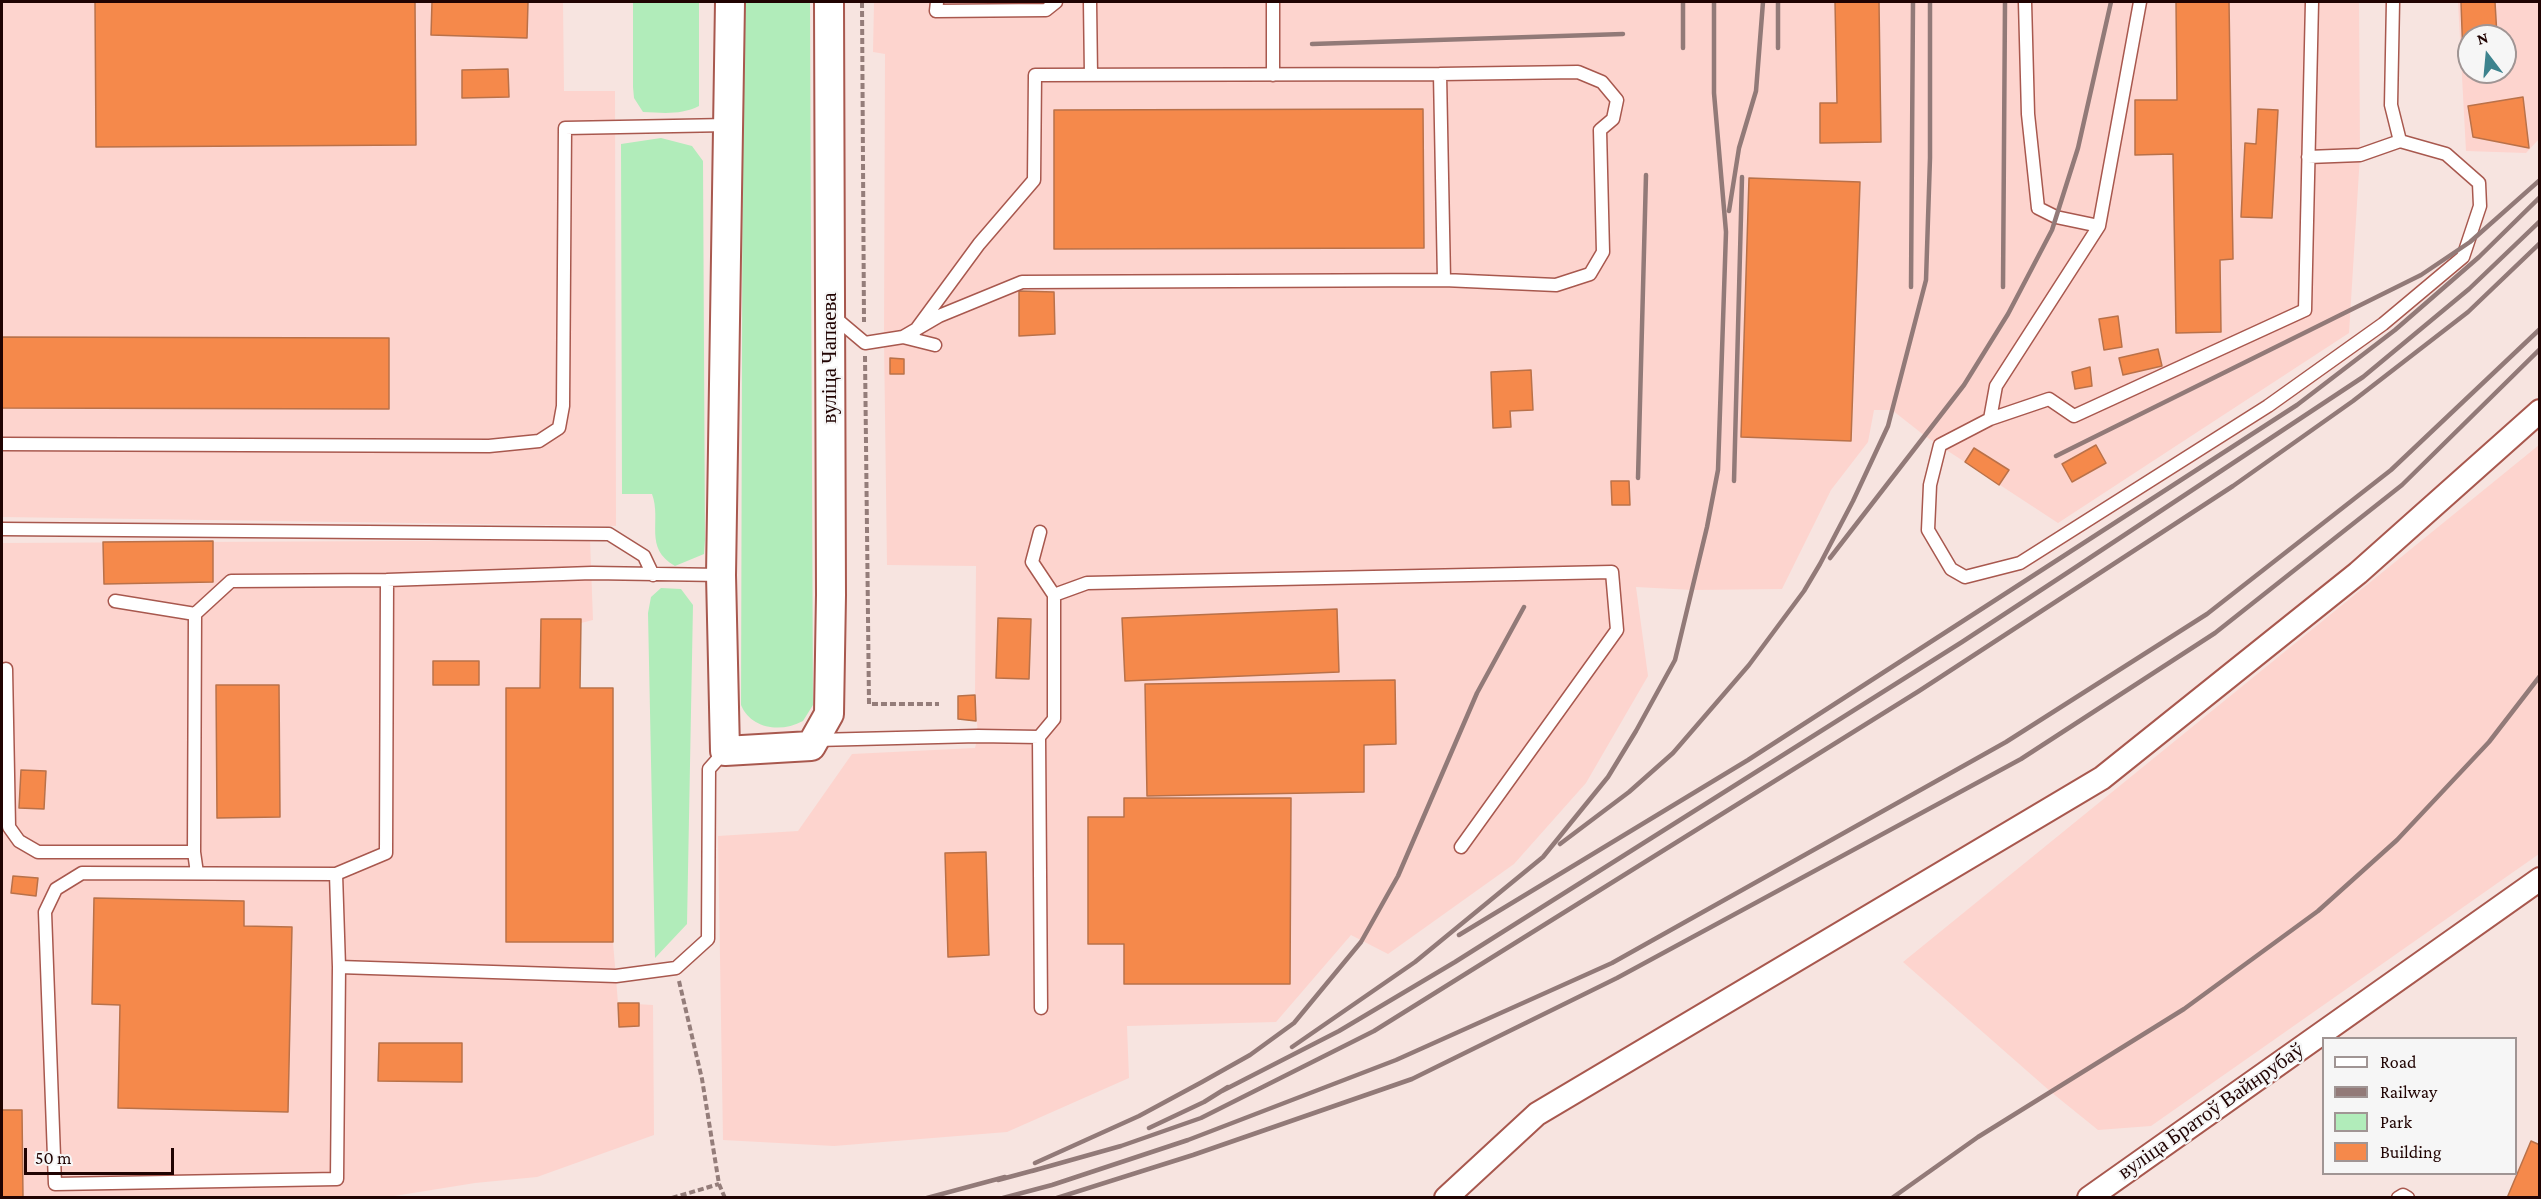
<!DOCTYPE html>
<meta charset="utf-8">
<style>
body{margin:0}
#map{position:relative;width:2541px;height:1199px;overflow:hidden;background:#f7e4e0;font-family:"Crimson Pro",serif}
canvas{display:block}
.frame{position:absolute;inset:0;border:3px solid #200302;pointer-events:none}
.legend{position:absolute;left:2322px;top:1037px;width:195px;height:138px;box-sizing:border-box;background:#f6f6f6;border:2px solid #a09594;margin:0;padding:8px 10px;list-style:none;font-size:18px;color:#200302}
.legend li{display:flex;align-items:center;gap:12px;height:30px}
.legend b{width:30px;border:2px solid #a09594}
.north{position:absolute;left:2457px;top:24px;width:60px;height:60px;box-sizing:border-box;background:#f6f6f6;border:2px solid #a09594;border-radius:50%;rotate:344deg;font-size:16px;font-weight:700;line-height:24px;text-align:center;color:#200302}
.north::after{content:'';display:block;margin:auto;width:21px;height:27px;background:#3d838e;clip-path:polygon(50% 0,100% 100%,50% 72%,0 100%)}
.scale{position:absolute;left:24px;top:1148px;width:150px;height:27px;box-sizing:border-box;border:3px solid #200302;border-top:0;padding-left:8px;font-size:18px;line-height:21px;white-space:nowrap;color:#200302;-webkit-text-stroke:4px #f6f6f6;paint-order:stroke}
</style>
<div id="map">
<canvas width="2541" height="1199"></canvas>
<div class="frame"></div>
<ul class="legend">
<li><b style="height:8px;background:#fff"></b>Road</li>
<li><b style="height:8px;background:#927a78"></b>Railway</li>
<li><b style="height:16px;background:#b1ecba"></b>Park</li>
<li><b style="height:16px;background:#f5894b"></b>Building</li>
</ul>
<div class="north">N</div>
<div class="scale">50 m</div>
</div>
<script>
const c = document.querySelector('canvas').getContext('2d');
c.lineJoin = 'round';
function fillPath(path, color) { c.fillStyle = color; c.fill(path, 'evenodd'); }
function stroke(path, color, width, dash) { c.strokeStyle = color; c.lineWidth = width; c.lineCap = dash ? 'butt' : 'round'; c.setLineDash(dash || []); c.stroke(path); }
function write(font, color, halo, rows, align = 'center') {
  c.font = font + ' "Crimson Pro",serif'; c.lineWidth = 4.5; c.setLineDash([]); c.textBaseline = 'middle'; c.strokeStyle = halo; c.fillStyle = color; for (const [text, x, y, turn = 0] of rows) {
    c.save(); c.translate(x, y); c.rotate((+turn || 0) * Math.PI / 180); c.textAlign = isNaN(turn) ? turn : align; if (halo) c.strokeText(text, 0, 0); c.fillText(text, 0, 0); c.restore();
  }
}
const built = new Path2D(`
 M2,2H563L564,91H615L616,526L2,517Z
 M874,2H2359L2360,155L2349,333L2058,523L1925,436L1892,410H1874L1868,442L1831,490L1782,589L1692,590L1636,587L1648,676L1586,783L1514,864L1388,954L1351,935L1276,1022L1127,1026L1129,1078L1007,1132L834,1146L723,1140L718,836L798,831L852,754L975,748L978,736L975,695L976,566L887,565L884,340L885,54L873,52Z
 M2458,2H2539V139L2526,153L2466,151ZM2469,36H2505V72H2469Z
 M2539,445V854L2151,1126L2098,1130L2051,1092L1903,962Z
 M590,540L593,620L581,623L580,688H613V942L618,1003L653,1005L654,1135L537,1177L475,1183L388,1197H2V543Z`);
const green = new Path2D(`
 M633,2H699V106C681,115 664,113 643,112L634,98L633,87Z
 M743,2H810L813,705L803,721C781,733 751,729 741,705Z
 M661,138L692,146L703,161L705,540L704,554L675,566C643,548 662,521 652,494H622L621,144Z
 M661,588L681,589L693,605L687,924L655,958L648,613L651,597Z`);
const building = new Path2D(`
 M95,2H415L416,145L96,147Z
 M432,2H528L527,38L431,35Z
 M1835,2H1879L1881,142L1820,143V103H1837Z
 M2176,2H2229L2233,259L2220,260L2221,332L2176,333L2173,154L2135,155V100H2177Z
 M2461,2H2495L2497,36H2469V57H2463Z
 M508,69L509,97L462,98V70Z
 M2523,97L2529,148L2473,137L2468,106Z
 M1423,109L1424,248L1054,249V110Z
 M2258,109L2278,110L2272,218L2241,217L2245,143L2256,144Z
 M1749,178L1860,182L1851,441L1741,437Z
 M1019,291L1054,292L1055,334L1019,336Z
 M2118,316L2122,347L2104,350L2099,319Z
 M2,337L389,338V409L2,408Z
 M2158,349L2162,366L2123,375L2119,358Z
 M890,358L904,359V374H890Z
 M2090,367L2092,386L2075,389L2072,372Z
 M1531,370L1533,410L1510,411L1511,427L1493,428L1491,372Z
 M2096,445L2106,463L2072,482L2062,464Z
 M1974,448L2009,470L1999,485L1965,462Z
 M1611,481H1629L1630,505H1612Z
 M213,541V582L104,584L103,542Z
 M1337,609L1339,672L1125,681L1122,618Z
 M998,618L1031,619L1029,679L996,678Z
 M541,619H581L580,688H613V942H506V688H540Z
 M433,661H479V685H433Z
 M1395,680L1396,744L1364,745V792L1147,796L1145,684Z
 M216,685H279L280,817L217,818Z
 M975,695L976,721L958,719V696Z
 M21,770L46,771L44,809L19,808Z
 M1124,798H1291L1290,984H1124V944H1088V817H1124Z
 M986,852L989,955L948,957L945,853Z
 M13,876L38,878L36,896L11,893Z
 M94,898L244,901V926L292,927L288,1112L118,1108L120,1005L92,1004Z
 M618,1003H639V1026L619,1027Z
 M379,1043H462V1082L378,1081Z
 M2,1110H22L23,1198H2Z
 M2531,1141L2540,1145V1198H2507Z`);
const path = new Path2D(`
 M862,2L864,322
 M865,356L869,704H939
 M679,981L702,1079L719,1184L725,1198
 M672,1198L719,1184`);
const service = new Path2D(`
 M937,2L936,11L1046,10L1056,2
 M1090,2L1091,75
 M2025,2L2028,114L2038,208L2056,217L2099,226L2140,2
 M2393,2L2391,105L2400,141
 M1440,74L1578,72L1602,82L1617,100L1613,119L1600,130L1603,252L1590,274L1556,285L1444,280
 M1273,75V2
 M2308,157L2360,155L2400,141L2446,154L2479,183L2480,206L2463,257L2383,324L2268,406L2020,563L1965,577L1951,569L1928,530L1930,485L1940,445L1990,419L2049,399L2074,416L2305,310L2312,2
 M833,316L865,343L903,337L935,345
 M903,337L939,316L1022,282L1444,280L1440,74L1035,75L1034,180L979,244L915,331
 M1990,419L1996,386L2099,226
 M2,444L489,446L539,441L559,428L563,406L565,128L728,125
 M2,529L609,534L644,556L653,575
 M387,580L592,573L721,575
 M1054,595L1087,583L1612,572L1617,630L1461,847
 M115,601L195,614L194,852L197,873
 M195,614L231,581L387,580L386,853L336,874
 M6,669L9,827L19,841L38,852H194
 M1039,737L1054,719V595L1032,562L1040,532
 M816,740L978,736L1039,737L1041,1008
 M339,967L336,874L82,873L56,889L45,912L55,1184L337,1179L339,967L616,976L676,968L708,939L709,769L725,751
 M2398,1198L2403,1195L2408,1198`);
const minor = new Path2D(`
 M1446,1198L1537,1114L2102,778L2358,573L2540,411
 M2089,1198L2540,879`);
const tertiary = new Path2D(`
 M730,2L721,575L725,751L811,746L829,714L831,595L829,2`);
const rail = new Path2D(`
 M1683,2V48
 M1778,2V48
 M1312,44L1623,34
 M1729,211L1739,148L1756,91L1763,2
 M1911,287L1913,2
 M2003,287L2005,2
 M2056,456L2421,275L2470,242L2540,180
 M1638,478L1646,175
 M1734,481L1742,177
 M1830,558L1964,385L2008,314L2052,230L2078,148L2111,2
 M1560,844L1629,792L1673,753L1749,665L1804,591L1820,564L1853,501L1888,426L1926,280L1930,158V2
 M1459,935L1748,760L2297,405L2395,330L2479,257L2540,197
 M1292,1047L1415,962L1543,857L1608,777L1636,731L1675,660L1707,527L1718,470L1726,232L1714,93V2
 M1222,1091L1339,1031L1455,962L1962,642L2073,569L2363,377L2469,289L2540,221
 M1149,1128L1204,1102L1228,1087
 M1035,1163L1139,1116L1202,1082L1250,1055L1294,1023L1361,942L1398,876L1477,693L1524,607
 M1032,1171L1121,1146L1201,1118L1374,1031L1919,691L2233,486L2353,401L2468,312L2540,243
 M998,1180L1039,1169
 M927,1198L1005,1177
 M1003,1198L1052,1185L1188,1140L1396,1060L1612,963L2006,742L2207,614L2391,470L2540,329
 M1057,1198L1193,1155L1412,1079L1617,978L2021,759L2215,633L2402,485L2540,349
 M1892,1198L1978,1137L2184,1009L2318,911L2397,840L2489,742L2540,676`);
const streetNames = [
 ["вуліца Чапаева",830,358,-90],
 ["вуліца Братоў Вайнрубаў",2211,1111,-35]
];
fillPath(built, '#fdd4ce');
fillPath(green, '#b1ecba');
fillPath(building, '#f5894b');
stroke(building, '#b97149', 1.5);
stroke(service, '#a8584e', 15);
stroke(minor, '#a8584e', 26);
stroke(tertiary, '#a8584e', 32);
stroke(path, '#947d7a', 4, [6, 3]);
stroke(service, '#fff', 12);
stroke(minor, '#fff', 22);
stroke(tertiary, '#fff', 28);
stroke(rail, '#927a78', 4.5);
write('21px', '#200302', '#f6f6f6', streetNames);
</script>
